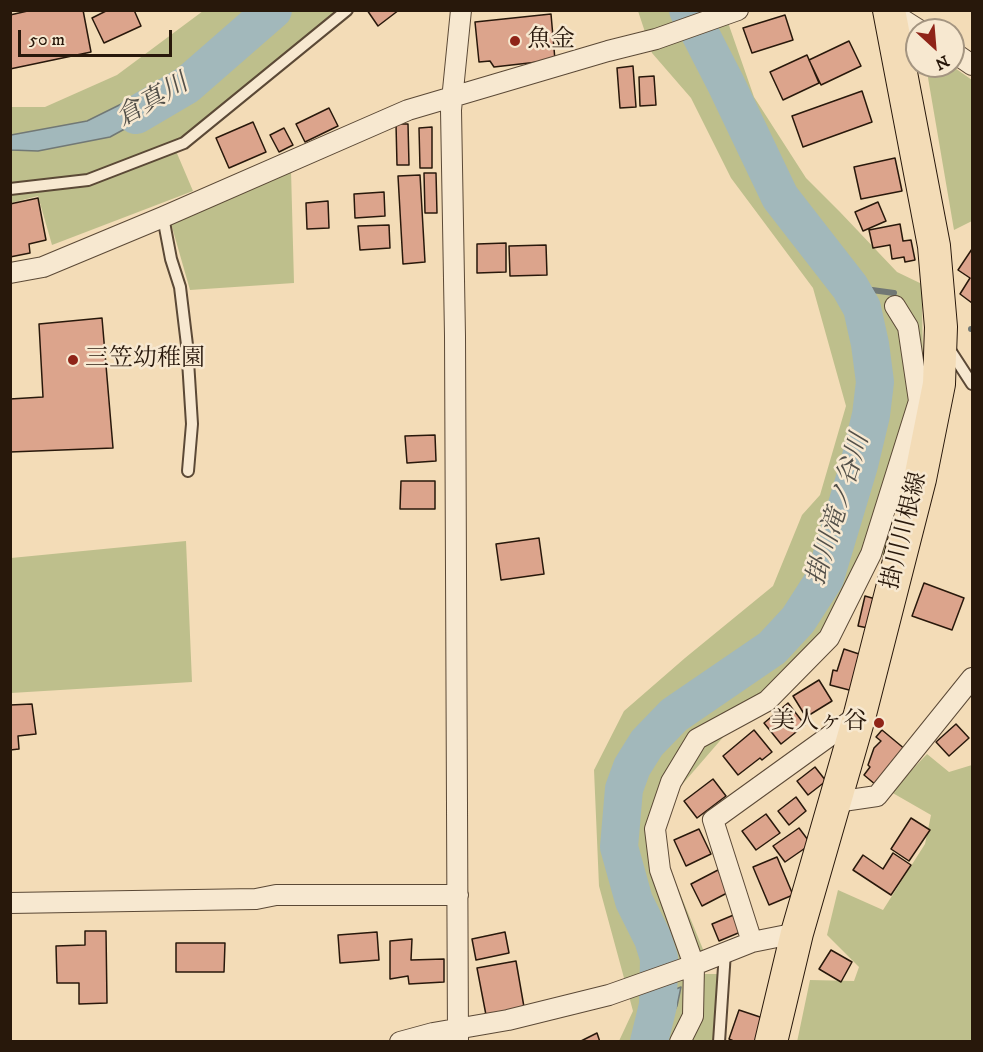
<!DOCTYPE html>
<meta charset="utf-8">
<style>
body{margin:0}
#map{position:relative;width:983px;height:1052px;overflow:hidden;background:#f3dcb7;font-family:"IM FELL DW Pica",serif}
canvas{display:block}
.frame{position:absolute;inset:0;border:12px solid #28180b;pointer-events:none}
.north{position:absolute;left:905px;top:18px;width:60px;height:60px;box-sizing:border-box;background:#f7e8d0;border:2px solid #a49581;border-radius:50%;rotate:154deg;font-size:16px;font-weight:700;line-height:24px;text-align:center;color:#28180b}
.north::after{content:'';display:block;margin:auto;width:21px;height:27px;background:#8f2418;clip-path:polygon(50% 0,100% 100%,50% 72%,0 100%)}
.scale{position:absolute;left:18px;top:30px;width:154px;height:27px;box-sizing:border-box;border:3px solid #28180b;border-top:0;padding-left:8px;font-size:18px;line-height:21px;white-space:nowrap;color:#28180b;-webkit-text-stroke:4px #f7e8d0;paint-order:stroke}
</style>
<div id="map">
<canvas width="983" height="1052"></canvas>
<div class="frame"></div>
<div class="north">N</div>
<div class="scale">50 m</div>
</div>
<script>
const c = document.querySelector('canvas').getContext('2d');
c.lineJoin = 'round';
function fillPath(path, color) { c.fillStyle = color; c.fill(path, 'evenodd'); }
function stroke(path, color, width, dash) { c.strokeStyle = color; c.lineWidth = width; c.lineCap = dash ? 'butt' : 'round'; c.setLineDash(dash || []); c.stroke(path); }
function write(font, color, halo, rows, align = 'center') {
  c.font = font + ' "IM FELL DW Pica","Noto Serif JP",serif'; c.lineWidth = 5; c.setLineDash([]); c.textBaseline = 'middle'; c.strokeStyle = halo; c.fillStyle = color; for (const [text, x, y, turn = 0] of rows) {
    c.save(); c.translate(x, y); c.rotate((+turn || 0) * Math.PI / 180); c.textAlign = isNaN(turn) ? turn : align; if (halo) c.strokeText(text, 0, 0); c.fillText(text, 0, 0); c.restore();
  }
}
const green = new Path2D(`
 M203,11H348L183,137L86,180L176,151L193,191L52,245L38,196L11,203V107H45L117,75Z
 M638,11H724L754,97L806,178L840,212L897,272L924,285L922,303L923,367L913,456L885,552L864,579L814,663L725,735L667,802L665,857L707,959L703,974H722L719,1041H619L633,1011L599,886L594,770L624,711L685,658L773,586L802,515L820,495L846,406L813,288L731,178L691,98L652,53Z
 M926,66H952L972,80V221L954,230Z
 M291,170L294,283L190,290L170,220Z
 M186,541L192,682L11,693V558Z
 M927,754L949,772L972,765V1041L797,1042L810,980L854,981L859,967L827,935L838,890L883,910L925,844L931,815L891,792Z`);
const water = new Path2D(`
 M264,10L284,11L251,39L250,25Z
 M180,75L176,85L185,96L110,137L38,151L11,150V135L87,121Z
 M681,987L677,1006L659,1041H640L651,1014L650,999Z`);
const stream = new Path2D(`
 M850,287L894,293
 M971,329H972`);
const river = new Path2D(`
 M136,115L187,85L273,10
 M649,1042L658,1005L659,958L653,939L634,901L619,847L624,789L632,767L647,743L674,715L772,648L798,620L825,578L859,465L871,415L875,382L870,344L862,308L850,287L780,197L726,84L688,10`);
const building = new Path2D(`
 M32,10H83L91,52L10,69V15Z
 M108,10H134L141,26L104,43L92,18Z
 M367,10H399L378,26Z
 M551,14L555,60L494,67L490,61L479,62L475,22Z
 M785,15L793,40L752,53L743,28Z
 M849,41L861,66L821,85L809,60Z
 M807,55L819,83L783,100L770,72Z
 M633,66L636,107L620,108L617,68Z
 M654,76L656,105L640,106L639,77Z
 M862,91L872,122L803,147L792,116Z
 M329,108L338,126L305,142L296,124Z
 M253,122L266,152L229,168L216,138Z
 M396,124H408L409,165H397Z
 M432,127V168H420L419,128Z
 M284,128L293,145L279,152L270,135Z
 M895,158L902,191L861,199L854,167Z
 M424,173H436L437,213H425Z
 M420,175L425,262L403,264L398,176Z
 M384,192L385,216L355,218L354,194Z
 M38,198L46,240L29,244L30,253L10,257V204Z
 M328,201L329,228L307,229L306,203Z
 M878,202L886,221L863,231L855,212Z
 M900,224L903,241L911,240L915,260L905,262L904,257L892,259L890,245L873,248L869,230Z
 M389,225L390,248L360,250L358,226Z
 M506,243V272L477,273V244Z
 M546,245L547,275L510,276L509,246Z
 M972,249V303L960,294L970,278L958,270Z
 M102,318L113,448L10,452V399L43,397L39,324Z
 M435,435L436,461L407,463L405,436Z
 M401,481H435V509H400Z
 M539,538L544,574L501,580L496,544Z
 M924,583L964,598L952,630L912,616Z
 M865,596L879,600L873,629L858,626Z
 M844,649L862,655L853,691L830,685L833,670L837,671Z
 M819,680L832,701L806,717L793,696Z
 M788,703L805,725L781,744L764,723Z
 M32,704L36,734L18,736L19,749L10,750V705Z
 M956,724L969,738L949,756L936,742Z
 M754,730L772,752L762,760L760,758L738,775L723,756Z
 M882,730L906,750L876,785L864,775L870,767L868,765L874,748L881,741L876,737Z
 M815,767L826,781L808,795L797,781Z
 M713,779L726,796L697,818L684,801Z
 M796,797L806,811L789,825L778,811Z
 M766,814L780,833L756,850L742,831Z
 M911,818L930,830L909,861L891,849Z
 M799,828L811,844L785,862L773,846Z
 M699,829L711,854L686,866L674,840Z
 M893,853L911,865L891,895L853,870L863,855L883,869Z
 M777,857L793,895L769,905L753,867Z
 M718,870L729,892L702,906L691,884Z
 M736,914L743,931L719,941L712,924Z
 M85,931H106L107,1003L79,1004V983H57L56,946L85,945Z
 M377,932L379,960L340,963L338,935Z
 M505,932L509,953L476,960L472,939Z
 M412,939L411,960L444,959V982L409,984L408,976L390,979V941Z
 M176,943H225L224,972H176Z
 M831,950L852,962L841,982L819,969Z
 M516,961L524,1007L486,1015L477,968Z
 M739,1010L763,1018L755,1042H736L729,1039Z
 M597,1033L600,1042H579Z`);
const service = new Path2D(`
 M10,189L88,180L184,143L347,10
 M163,217L171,259L180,287L187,345L192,424L188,471
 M948,347L972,384
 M719,1042L725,952`);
const minor = new Path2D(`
 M889,11L919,30
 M953,52L972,65
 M10,273L43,267L163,217L408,110L608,51L656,39L738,10
 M836,802L877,796L972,678
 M10,903L256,899L276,895H458
 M752,942L713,820L860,714
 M400,1042L433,1033L508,1020L609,995L694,965L752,942L797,933
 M458,1042L455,336L451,110L461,10
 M680,1042L693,1016L694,965L660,870L655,829L671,782L697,739L767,701L829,638L871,554L919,401L908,327L895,306`);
const primary = new Path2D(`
 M771,1042L797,933L860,714L920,479L939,384L941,327L934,246L889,10`);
const markers = [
 [515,41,6,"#8f2418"],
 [73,360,6,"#8f2418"],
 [879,723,6,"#8f2418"]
];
const poiNames = [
 ["魚金",527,41],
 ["三笠幼稚園",85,360],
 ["美人ヶ谷",867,723,"right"]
];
const streetNames = [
 ["掛川川根線",906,531,-76]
];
const waterNames = [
 ["倉真川",153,102,-30],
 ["掛川滝ノ谷川",840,510,-73]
];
fillPath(green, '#bebf8c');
fillPath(water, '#a2b8bb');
stroke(water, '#717875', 1.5);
stroke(stream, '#717875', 6);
stroke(river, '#a2b8bb', 38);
fillPath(building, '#dca48c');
stroke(building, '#28180b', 1.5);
stroke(service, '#5b4936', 14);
stroke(minor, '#5b4936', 22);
stroke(primary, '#28180b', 34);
stroke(service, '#f7e8d0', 10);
stroke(minor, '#f7e8d0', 20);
stroke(primary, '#f3dcb7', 32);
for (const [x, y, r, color] of markers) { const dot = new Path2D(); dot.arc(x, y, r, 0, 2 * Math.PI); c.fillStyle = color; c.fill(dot); stroke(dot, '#f7e8d0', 2); }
write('24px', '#28180b', '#f7e8d0', poiNames, 'left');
write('24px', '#28180b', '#f7e8d0', streetNames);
write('italic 26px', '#535049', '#f7e8d0', waterNames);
</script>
